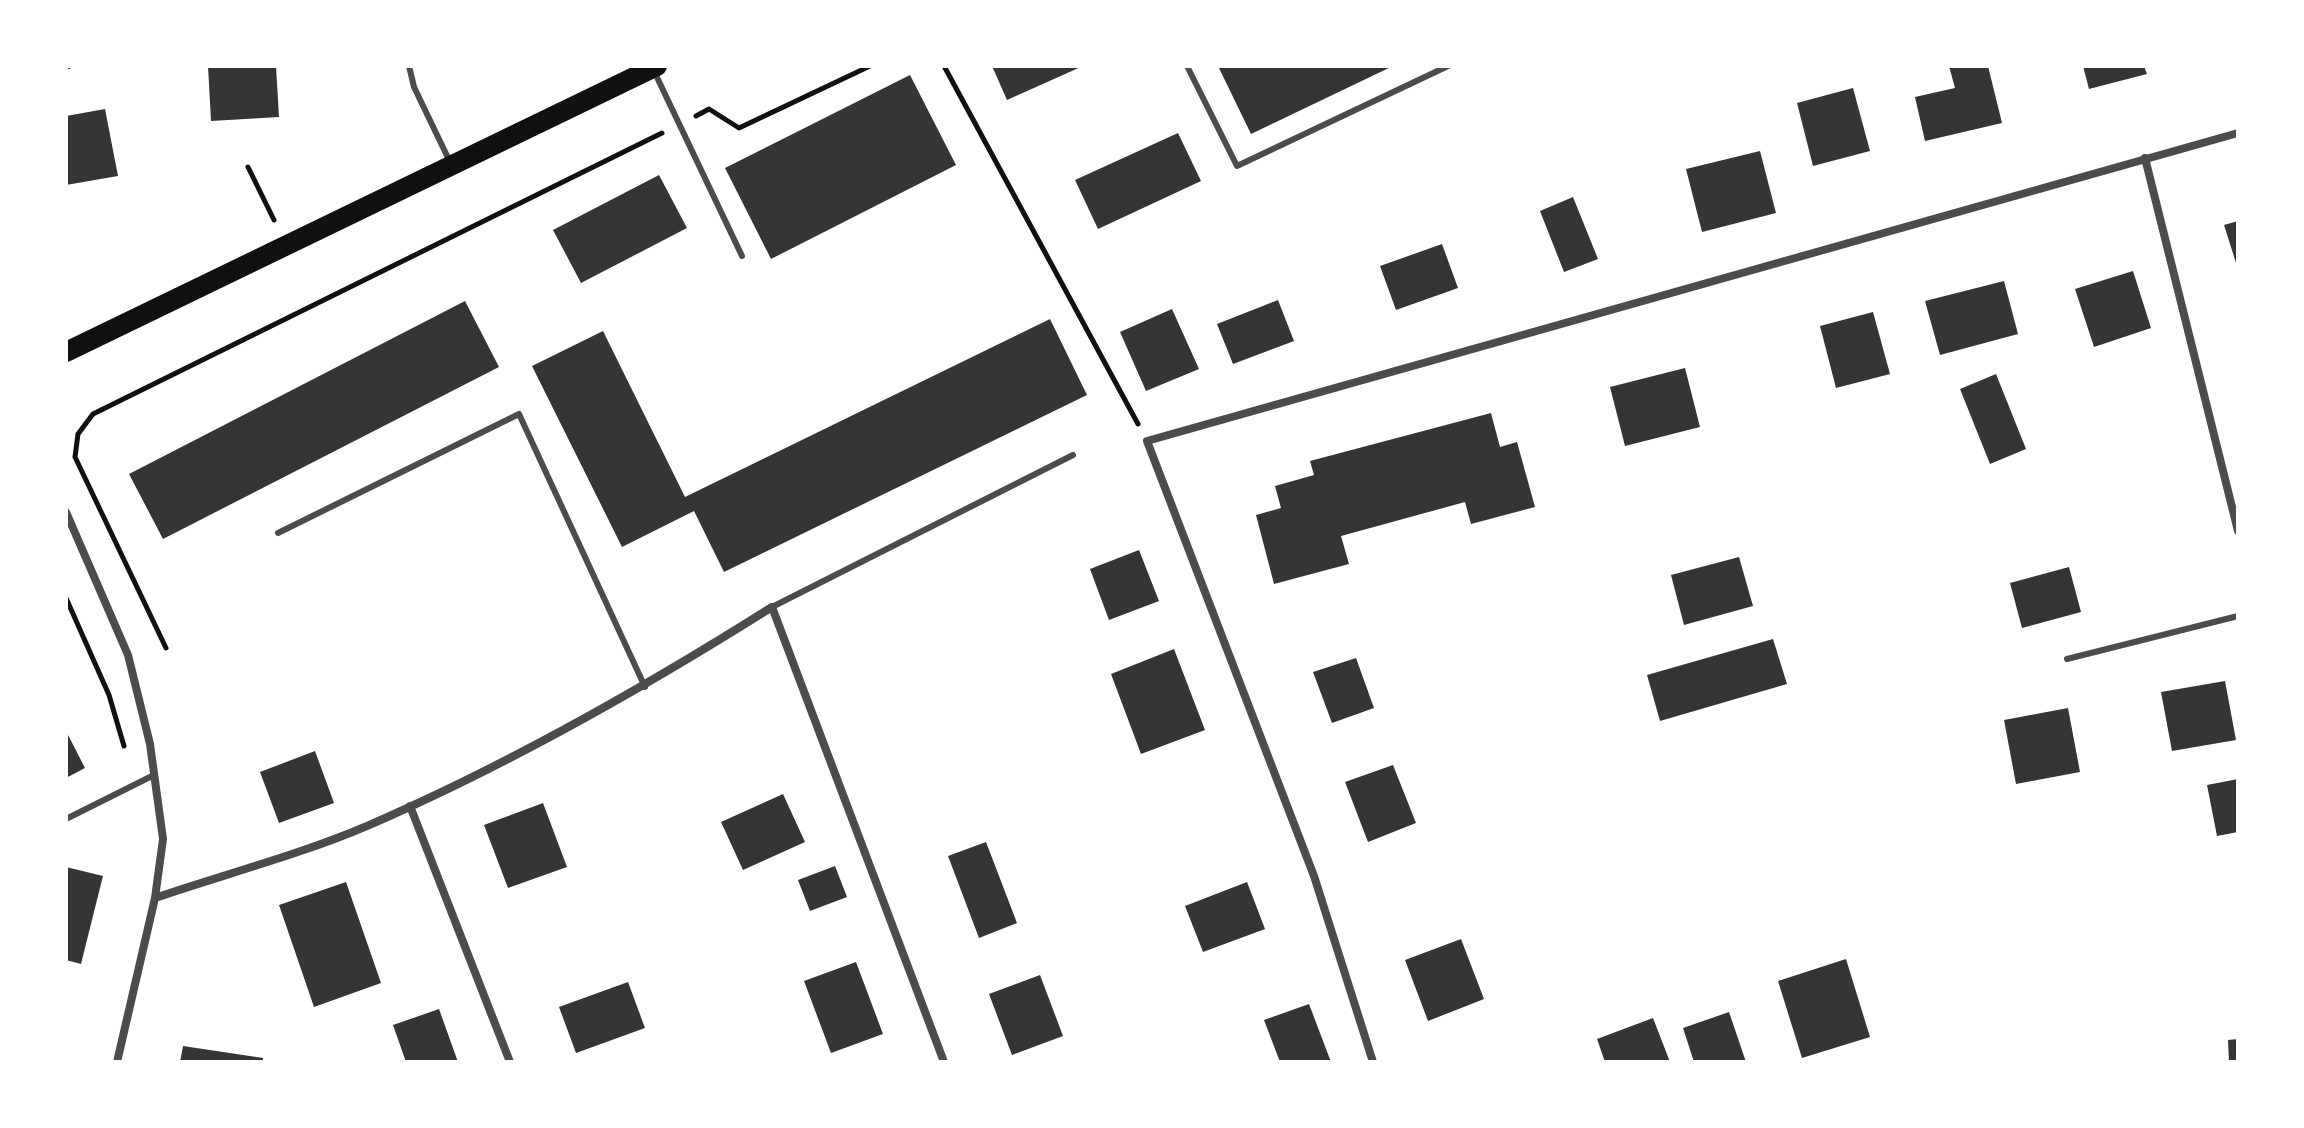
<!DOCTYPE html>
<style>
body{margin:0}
#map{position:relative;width:2304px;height:1128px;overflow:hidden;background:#fff;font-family:Georgia,serif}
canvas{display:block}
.frame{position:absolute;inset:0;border:68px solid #fff;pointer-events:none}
</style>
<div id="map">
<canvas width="2304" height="1128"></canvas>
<div class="frame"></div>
</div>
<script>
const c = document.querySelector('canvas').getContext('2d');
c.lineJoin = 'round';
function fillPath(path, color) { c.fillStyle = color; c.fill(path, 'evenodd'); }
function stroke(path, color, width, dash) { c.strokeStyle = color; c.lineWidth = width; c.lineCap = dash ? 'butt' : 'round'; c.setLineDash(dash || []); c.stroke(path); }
const building = new Path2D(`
 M208,66H276L279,117L211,121Z
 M992,66H1083L1007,100Z
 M1218,66H1393L1251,134Z
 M1949,66H1988L2002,123L1925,141L1915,97L1955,88Z
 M2083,66H2144L2147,74L2089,89Z
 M910,75L956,165L771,259L725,168Z
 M1853,88L1870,151L1813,166L1797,103Z
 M105,109L118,176L66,185V116Z
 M1178,133L1201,181L1098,229L1075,180Z
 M1760,151L1776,213L1702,232L1686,169Z
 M659,175L687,228L581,283L553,230Z
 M1573,197L1598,259L1564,272L1540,211Z
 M2238,221V266H2237L2224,225Z
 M1442,244L1458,288L1396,310L1380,266Z
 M2133,271L2151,328L2094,347L2075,289Z
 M2004,281L2018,334L1940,355L1925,301Z
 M1278,300L1294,341L1233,364L1217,324Z
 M465,301L499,367L163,539L129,474Z
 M1172,309L1199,369L1146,391L1120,332Z
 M1873,312L1890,374L1836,388L1820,326Z
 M1050,319L1087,395L724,572L694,511L622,547L532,366L603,331L685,497Z
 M1685,368L1700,427L1625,446L1610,387Z
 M1996,374L2026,449L1990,464L1960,389Z
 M1491,413L1500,447L1517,442L1535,507L1471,524L1465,502L1341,536L1349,564L1274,584L1256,515L1281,508L1275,486L1314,475L1310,461Z
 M1139,550L1159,601L1109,620L1090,569Z
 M1739,557L1753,606L1684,625L1671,575Z
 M2069,567L2081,612L2022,628L2010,583Z
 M1773,639L1787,684L1660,721L1647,675Z
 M1174,649L1205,730L1141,754L1111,674Z
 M1356,658L1374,708L1332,723L1313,672Z
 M2225,681L2236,740L2172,751L2161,692Z
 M2068,708L2080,772L2016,784L2004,720Z
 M66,731L85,768L66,778Z
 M315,751L334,803L279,823L260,772Z
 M1393,765L1416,823L1368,842L1345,782Z
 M2238,779V832L2217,836L2207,785Z
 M783,794L805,842L743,870L721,822Z
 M543,803L567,867L508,888L484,825Z
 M986,842L1017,923L979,938L948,856Z
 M835,866L847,897L810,911L798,880Z
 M66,867L103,876L81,964L66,960Z
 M346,882L381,983L314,1007L279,905Z
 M1247,882L1265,929L1203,952L1185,906Z
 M1461,939L1484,999L1428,1021L1405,960Z
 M1846,959L1870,1037L1802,1058L1778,981Z
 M856,962L883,1034L831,1053L804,981Z
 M1040,975L1063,1036L1012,1055L989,994Z
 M628,982L645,1028L576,1053L559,1007Z
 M1309,1004L1331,1062H1280L1264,1020Z
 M439,1009L458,1062H406L393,1025Z
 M1729,1012L1746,1062H1694L1683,1028Z
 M1653,1018L1670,1062H1605L1597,1039Z
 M2238,1039V1062H2229L2228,1040Z
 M183,1046L263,1058V1062H180Z`);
const path = new Path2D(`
 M944,66L1138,424
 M696,116L709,109L739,128L870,66
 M248,167L274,220
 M66,598L109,695L124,746
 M166,648L75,457L78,434L93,414L662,133`);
const service = new Path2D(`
 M409,66L414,87L450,162
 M1187,66L1237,166L1448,66
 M66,67L69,66
 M654,71L742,256
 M278,533L519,414L645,687
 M772,607L1073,455
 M2067,659L2238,616
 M66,819L154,775`);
const minor = new Path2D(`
 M2145,158L2238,531
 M66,512L128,655L150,744L163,839L155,898L117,1062
 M410,806L510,1062
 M155,898C225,874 299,855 367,826C508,765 642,689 772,607L944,1062
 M1373,1062L1314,876L1147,441L2238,133`);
const primary = new Path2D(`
 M66,352L657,66`);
fillPath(building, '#353535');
stroke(path, '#111', 5);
stroke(service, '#4c4c4c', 6);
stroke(minor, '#4c4c4c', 8);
stroke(primary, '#111', 20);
</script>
